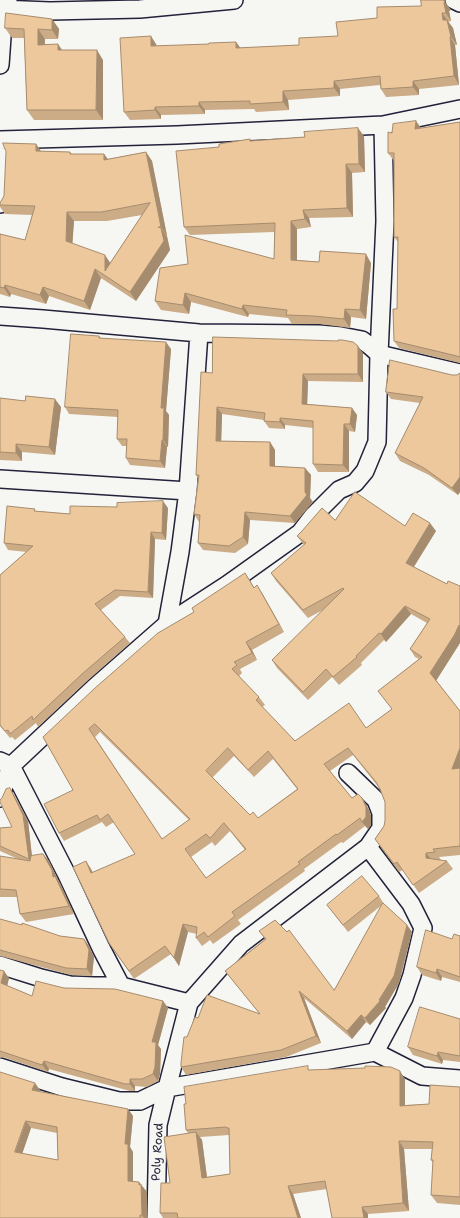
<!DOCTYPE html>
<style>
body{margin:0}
canvas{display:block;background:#f6f6f2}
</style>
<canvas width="460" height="1218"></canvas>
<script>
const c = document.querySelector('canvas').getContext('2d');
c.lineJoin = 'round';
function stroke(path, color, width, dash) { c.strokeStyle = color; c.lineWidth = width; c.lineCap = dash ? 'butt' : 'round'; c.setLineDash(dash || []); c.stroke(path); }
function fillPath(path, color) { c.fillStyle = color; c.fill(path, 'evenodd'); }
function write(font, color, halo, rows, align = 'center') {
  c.font = font + ' "Shantell Sans",sans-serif'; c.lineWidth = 3.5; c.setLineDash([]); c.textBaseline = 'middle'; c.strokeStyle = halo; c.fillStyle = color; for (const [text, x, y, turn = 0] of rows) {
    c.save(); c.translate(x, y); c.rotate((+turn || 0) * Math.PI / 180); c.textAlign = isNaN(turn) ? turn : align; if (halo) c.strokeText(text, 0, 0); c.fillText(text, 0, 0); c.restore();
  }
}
const minor = new Path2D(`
 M454,0L460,3
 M0,9L50,11L140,9L234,0
 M0,65L4,9L8,0
 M0,140L177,135L383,125L460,109
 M0,155L2,161L0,204
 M0,316L43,319L199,333L319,334L341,336L362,340L370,346L379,354L460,373
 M0,479L188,491
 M167,624L180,552L188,491L199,333
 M0,761L11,766L66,873L101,948L121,986
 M0,798L11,766L94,688L167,624L227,585L300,533L313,516L339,490L355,483L365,471L377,442L379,354L385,221L383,125
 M368,847L411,904L423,928L412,975L404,998L375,1052
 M0,965L41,978L70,985L94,986H121L189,1003
 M0,1067L62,1087L119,1101H140L167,1088L375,1052L422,1076L460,1079
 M156,1218L158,1125L167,1088L189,1003L241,944L368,847L381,828V813L376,800L348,773`);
const wall = new Path2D(`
 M444,1L451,10L449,11L451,21L448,22L453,28L457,45H455L459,85L419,89V95L386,97L381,89L380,85L340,89V96L288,100L289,110L256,112L254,109L205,110V114L161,115V119L130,120L124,112L156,44L157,46L209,44L236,42L240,48L299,45L338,36L377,18Z
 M52,19L59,29L58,39H45V44L62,50L103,60V120H34L27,110L24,38H12L5,28Z
 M460,122V363L399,348L394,341L397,309L398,242L394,237V161L388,153L392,133Z
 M364,136L365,172L352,173L353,217L309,218L311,227L297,229V260L319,262L371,263L366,319L351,317L350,328L320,324H292L288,318L249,314L248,317L191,302L189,314L161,310L155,301L274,259V232L190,235L184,227L219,147L251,141Z
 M36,144L41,151L70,152L72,154H104L108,159L146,152L152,161L170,250L136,301L101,278L90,310L49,296L46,304L11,294L10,297L0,294V234L25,240L32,215L5,214L0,207V203ZM142,215L110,263L72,244L74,221H107Z
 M99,336L101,338L171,349L166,411L169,415L168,447H167L165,468L130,465L126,458V446H122L117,439L118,417L69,414L65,407Z
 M363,353V382L308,381L307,404L352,408L357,415L355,432L349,431V472H318L313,464V428L285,425V429L269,428L264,421V420L222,414L221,441L270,442L275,450V466L305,468L311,475L310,498L313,502L295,523L250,520L248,544L235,553L203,550L198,543L200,522H199L194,514L198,478L196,475L212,373Z
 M460,373V492L458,495L429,475L400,461L395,453L420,403L391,399L386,392L452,375H457Z
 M0,398L61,407L55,455L22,452V461L0,460Z
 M168,508L166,540L155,539L153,598L120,596L101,610L125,637L130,643L87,681L38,727L36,723L15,740L12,737L10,738L0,726V575L27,552L8,550L4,543L36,511L70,514Z
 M335,520L405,526L436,531L414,567L447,584L460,586V643L436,680L460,711V855L439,857L441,860L447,861L453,869L419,893L403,870L399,872L375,839L384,826L385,821V802L380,789L353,755L330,771L352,798H362L367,806L371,815V825L368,829L365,826L343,843L341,842L304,869L305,871L238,920L241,924L213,944L210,940L202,946L196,938L197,934L188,932L179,966L171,954L134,979L109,943L86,861L93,873L135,854L114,822L106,827L102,822L64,841L59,833L73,790L43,737L194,612L245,573L254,587L262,593L284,632L252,650L257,660L240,669L242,673L239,676L259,697L265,705L262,707L295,741L366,728L392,709L378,691L419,659L415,657L410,649L427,623L411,614L386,642L384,640L361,663L362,665L339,685L332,677L308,700L277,668L272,660L323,610L308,618L276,581L271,573L304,545L297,536ZM100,732L189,820L162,839L95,737ZM234,756L254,777L273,759L297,789L258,818L250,815L212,778ZM230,831L245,850L206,878L191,857L212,842L215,846Z
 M14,795L28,821L32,856L43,854L49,861L57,878L58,880L60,883L74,914L26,922L20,914L17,897H0V856L18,859L0,851V828L12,827Z
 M379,896L384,904L407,925L412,932L399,983L385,1007L386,1008L370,1025L366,1022L352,1039L304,998L321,1043L286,1057L186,1075L181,1067L187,1037L198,1018L259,1013L225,971L265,939L259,931L334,990L382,905L348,932L327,905Z
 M0,919L60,936L84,939L89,946L94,957L92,976L71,975L0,956Z
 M460,936V982L442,977L441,981L422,975L417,967L452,939Z
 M0,970L9,978L7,986L32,996L64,988L163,1001L168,1008L158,1045L161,1049L160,1074L158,1081L147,1087L135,1086V1091H130L49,1069L48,1072L3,1057L0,1058Z
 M460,1019V1062L443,1060L442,1064L413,1055L408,1047Z
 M310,1070L405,1079V1105L429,1104L460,1087V1205L437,1203L431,1195L433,1163L431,1160L432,1149H404L409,1211L368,1214V1218H332L327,1189L293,1194L301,1218H163L160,1213L188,1133L186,1130V1104ZM229,1135L230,1174L207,1177L202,1140L200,1137Z
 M0,1072L40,1090L39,1092L128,1109L133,1116L130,1147L133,1152V1182L141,1185L147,1192V1218H0ZM31,1128L57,1133L58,1160L22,1154Z`);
const shadedWall = new Path2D(`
 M442,0H444V1L451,10L449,11L451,21L446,13Z
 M442,13L453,28L457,45L451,37L443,20Z
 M52,19L59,29L58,39L52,30Z
 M38,29L45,39L44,54L38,45Z
 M151,36L156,44L157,54L151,46Z
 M450,37L455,45L459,85L454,76Z
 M236,42L242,50L236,48Z
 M58,44L65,54L58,50Z
 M97,50L103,60V120L96,110Z
 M334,81L340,89V96L334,88Z
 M413,81L419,89V95L413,87Z
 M283,91L288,100L289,110L283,102Z
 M199,102L205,110V114L199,106Z
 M155,107L161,115V119L155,110Z
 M416,121L421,128L415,129Z
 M358,128L364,136L365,172L359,164Z
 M36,144L42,153L36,151Z
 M146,152L152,161L167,236L161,227Z
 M104,154L110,163L104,160Z
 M346,164L352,173L353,217L347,208Z
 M303,210L309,218L311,227L305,219Z
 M67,212L74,221L72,250L66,241Z
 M291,221L297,229V268L291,260Z
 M161,228L167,237L170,250L136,301L130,292Z
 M366,254L371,263L366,319L360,310Z
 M105,255L111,264L105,271Z
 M95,269L101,278L90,310L84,301Z
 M5,285L11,294L10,297L4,288Z
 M43,287L49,296L46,304L40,295Z
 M185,293L191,302L189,314L183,305Z
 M243,305L249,314L248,317L242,309Z
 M345,309L351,317L350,328L344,319Z
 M166,342L171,349L166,411L169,415L168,447L163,440L161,408Z
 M358,346L363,353V382L358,374Z
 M303,374L308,381L307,411L302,404Z
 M55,399L61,407L55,455L49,447Z
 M217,407L222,414L221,449L216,441Z
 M352,408L357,415L355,432L350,424Z
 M280,418L285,425V429L280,422Z
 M344,424L349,431V472L343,465Z
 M162,440L167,447L165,468L160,461Z
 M270,442L275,450V474L270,466Z
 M16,444L22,452V461L16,453Z
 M305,468L311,475L310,498L313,502L295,523L290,516L305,492Z
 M460,477V492L458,495L452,488Z
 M163,501L168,508L166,540L162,533Z
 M245,512L250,520L248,544L243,537Z
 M430,523L436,531L411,571L406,563Z
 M151,532L155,539L153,598L148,592Z
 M257,585L262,593L284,632L279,624Z
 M405,606L411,614L386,642L381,634Z
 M459,625L460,627V643L436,681L430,673Z
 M246,642L252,650L257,660L252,653Z
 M460,748V770L452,769Z
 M10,788L14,795L28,821L33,866L29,859Z
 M362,798L367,806L371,815V825L368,829L362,822Z
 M426,853L432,860L426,858Z
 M43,854L49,861L57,878L58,880L60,883L74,914L69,906L53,877Z
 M86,861L91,869L97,881L91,873Z
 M183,924L188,932L179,966L174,958Z
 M407,925L412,932L399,983L385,1007L386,1008L370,1025L365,1018L379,1000Z
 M84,939L89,946L94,957L92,976L87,969Z
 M437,969L442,977L441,981L436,973Z
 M4,971L9,978L6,991L1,983Z
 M299,991L304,998L321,1043L316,1036Z
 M163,1001L168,1008L158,1045L161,1049L160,1074L158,1081L153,1074L152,1042Z
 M361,1015L366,1022L352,1039L347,1031Z
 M438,1052L443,1060L442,1064L437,1056Z
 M44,1061L49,1069L48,1072L42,1065Z
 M400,1071L405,1079V1113L400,1106Z
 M130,1079L135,1086V1091L130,1084Z
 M35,1083L40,1090L37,1098L32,1090Z
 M128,1109L133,1116L130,1147L133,1152V1189L128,1181L125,1144Z
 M26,1121L31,1128L20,1160L15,1152Z
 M196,1132L202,1140L208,1185L202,1178Z
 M399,1141L404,1149L409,1211L403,1203Z
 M139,1182L147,1192V1218H144L142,1215Z
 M288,1186L293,1194L301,1218H298Z
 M362,1207L368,1214V1218H364Z`);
const building = new Path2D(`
 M421,0H443L445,1L444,3L446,13H442L443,20H447L451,37H450L454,76L413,81V87L381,89L380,76L334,81V88L283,91V102L250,104V101L199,102V106L155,107V110L124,112L120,38L151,36V46L209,44V43L236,42V48L299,45V38L338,36L336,22L377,18V7L421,6Z
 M6,13L52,19V30L38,29V45L58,44V50H97L96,110H27L24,29L5,28Z
 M416,121L415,129L460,122V357L457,356L394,341L393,309H397L398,237H394V153H388V132L392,133L393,124Z
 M358,128L359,164H346L347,208L303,210L305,219L291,221V260L319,262L320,251L366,254L360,310L345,309L344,319L314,316L286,315L287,310L243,305L242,309L185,293L183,305L155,301L160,268L188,264L185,235L274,259L275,223L184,227L176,151L219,147V144L250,139V141L305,137L304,132Z
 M3,143L36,144V151L70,152V154H104V160L146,152L161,227H158L161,228L164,241L130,292L95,269L84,301L43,287L40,295L5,285L4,288L0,287V234L25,240L35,206L0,205V203L4,196L6,152ZM150,203L105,271V255L66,241L67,212H101Z
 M71,334L99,336V338L166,342L161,408H164L163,440H162L160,461L126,458L127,439H117L118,410L65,407Z
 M213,337L338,341V340H342L353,342L358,346V374H303L302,404L352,408L350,424H344L343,465L313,464V421L280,418V422L264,421L265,413L217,407L216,441L270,442V466L305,468V492L307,495L290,516L245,512L243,537L229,546L198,543L200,515L194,514L199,475H196L201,372L212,373Z
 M390,360L452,375H457L460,373V477L452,488L424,468L395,453L423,397L386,392Z
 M26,396L55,399L49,447L16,444V453L0,452V398L25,401Z
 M355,492L405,526L413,513L430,523L406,563L447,584L448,581L460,586V626L459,625L455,634L430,673L460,711V748L452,769L460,768V846L433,849L435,852L426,853V858L447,861L413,885L397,862L394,864L375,839L384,826L385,821V802L380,789L376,782L348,748L324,764L352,798L358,794L362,798L366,807V817L362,822L360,818L337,835L336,834L298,862L300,864L232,912L235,916L208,937L204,932L196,938L197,927L183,924L174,958L165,946L129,971L109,943L73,867L86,861L91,873L135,854L108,814L100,820L97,815L59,833L44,804L73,790L43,737L95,688L158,633L194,612L192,608L245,573L254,588L257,585L279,624L246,642L252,653L234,662L237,665L232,669L259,697L256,700L295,741L349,703L366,728L392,709L378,691L422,657L410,649L430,619L405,606L381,634L379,633L356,656L357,657L333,677L326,669L303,692L272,660L344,589L343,588L303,610L271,573L306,543L297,536L302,531L322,508L335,520ZM95,724L190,819L162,839L89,729ZM228,748L248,770L268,751L298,789L258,818L253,812L250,815L206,771ZM224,823L246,849L206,878L185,849L206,834L210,838Z
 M163,501L162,533L151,532L148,592L115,590L95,604L125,637L82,674L33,720L32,716L10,734L8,730L5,731L0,725V575L33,546L4,543L7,506L35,509L34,511L70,514V506L117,507V503Z
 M10,788L23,815L29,859L0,846V828L12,827L0,802V800L2,798L6,789Z
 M43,854L52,870L53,877L55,876L69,906L20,914L16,890L0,889V856L30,861L31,856Z
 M362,876L379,896L343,925L327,905Z
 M383,903L407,925L394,976L379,1000L380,1001L365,1018L361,1015L347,1031L299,991L316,1036L281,1050L181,1067V1063L184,1037H187L195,1017L198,1018L207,995L260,1014L225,971L266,939L259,931L275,920L287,932L289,930L334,990Z
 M0,919L22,925V923L60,936L84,939L89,950L87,969L66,968L0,950Z
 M426,930L452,939L454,934L460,936V977L437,969L436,973L417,967Z
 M0,970L4,971L1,983L32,996L36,981L64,988L115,989L163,1001L152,1042H156L155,1067L153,1074L142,1079H130V1084H125L44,1061L42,1065L0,1051Z
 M420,1007L460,1019V1056L438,1052L437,1056L408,1047Z
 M308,1066V1070L365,1068V1066L391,1067L400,1071V1106L429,1104L430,1085L460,1087V1197L431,1195L433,1160H431L433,1142L399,1141L403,1203L362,1207L364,1218H332L325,1181L288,1186L298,1218H178L177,1213H160L161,1183H170L164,1137L196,1132L202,1178L230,1174L229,1128H227L226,1127L186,1130L184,1104H186L184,1087Z
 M0,1072L35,1083L32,1090L128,1109L125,1144H128V1181L139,1182V1185L141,1184L142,1215H140V1218H0ZM26,1121L57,1127L58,1160L15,1152Z`);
const streetNames = [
 ["Poly Road",158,1152,-87]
];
stroke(minor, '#22223b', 20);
stroke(minor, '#f6f6f2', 17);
fillPath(wall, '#ccac87');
fillPath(shadedWall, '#a68c6e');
fillPath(building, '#edc89d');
stroke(building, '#a68c6e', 1);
write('12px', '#22223b', '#f6f6f2', streetNames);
</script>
